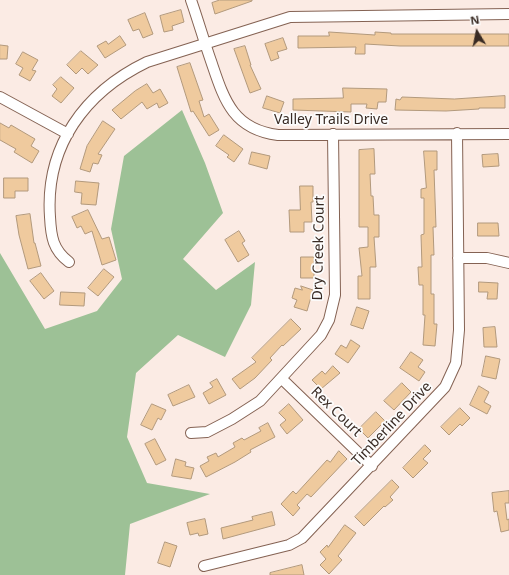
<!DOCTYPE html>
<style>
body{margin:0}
#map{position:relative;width:509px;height:575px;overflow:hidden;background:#fbebe4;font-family:"Noto Sans",sans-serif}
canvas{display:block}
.north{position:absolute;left:457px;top:12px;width:40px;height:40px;-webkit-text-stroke:3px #fcfcfc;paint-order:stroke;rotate:350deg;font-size:11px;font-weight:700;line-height:16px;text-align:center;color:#392b24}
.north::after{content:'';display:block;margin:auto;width:14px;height:18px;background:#392b24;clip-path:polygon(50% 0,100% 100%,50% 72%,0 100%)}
</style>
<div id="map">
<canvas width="509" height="575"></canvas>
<div class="north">N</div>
</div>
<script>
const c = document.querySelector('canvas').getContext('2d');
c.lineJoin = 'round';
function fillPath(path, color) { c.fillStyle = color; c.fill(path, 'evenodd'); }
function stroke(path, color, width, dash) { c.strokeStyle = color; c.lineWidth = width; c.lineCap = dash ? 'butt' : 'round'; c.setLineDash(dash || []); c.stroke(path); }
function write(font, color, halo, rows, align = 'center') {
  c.font = font + ' "Noto Sans",sans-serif'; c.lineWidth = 3.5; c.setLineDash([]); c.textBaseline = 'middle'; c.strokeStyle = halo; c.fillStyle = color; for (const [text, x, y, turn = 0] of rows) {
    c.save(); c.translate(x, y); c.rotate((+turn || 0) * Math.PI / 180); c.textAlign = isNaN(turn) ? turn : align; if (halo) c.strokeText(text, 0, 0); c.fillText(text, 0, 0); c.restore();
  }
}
const forest = new Path2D(`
 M182,110L205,163L223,213L183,259L216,290L255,262L251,305L225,357L178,335L136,373L127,437L147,483L210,494L130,524L125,575H0V253L45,329L97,311L122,279L111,229L124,156Z`);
const building = new Path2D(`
 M220,0H252V1L215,14L212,3Z
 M181,10L184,22L172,26L173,30L164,32L160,16Z
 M145,13L153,34L143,38L139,29L133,31L128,20Z
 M329,32L375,35V32L391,33V34H509V46H400L365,44V54H355L356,47L298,48V36H329Z
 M120,36L126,45L105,58L97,46L106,41L108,44Z
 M283,38L287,49L277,52L279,58L271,61L265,44Z
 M0,45L8,46L7,59H0Z
 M245,46L251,65H250L261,89L250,93L234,49Z
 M81,51L98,65L88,74L82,68L76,74L67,65Z
 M23,52L38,60L32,70L36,71L30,81L19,75L23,68L16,64Z
 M190,63L203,100L199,101L204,117L209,114L219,130L209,136L193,111L191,112L177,67Z
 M61,77L74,88L61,103L52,96L57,89L53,85Z
 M147,84L153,93L160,89L168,103L159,108L157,103L147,109L142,102L121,119L112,110L135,91Z
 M343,88L387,89L386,102H378L377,109L366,108L367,104H351V112L293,110V99L343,98Z
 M267,96L284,102L280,113L263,108Z
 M505,96V108H479V109L446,111L395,110L396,99L400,100L402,97L454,99Z
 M103,121L115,129L98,154L102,155L98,164L93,163L90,172L80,169L87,146Z
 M0,123L9,128L11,125L35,139L31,146L39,151L32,163L14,152L16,149L0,140Z
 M224,135L243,149L234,162L227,157L229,155L216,146Z
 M374,149L375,174H370L371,196H373L374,215H379V237H374L376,267H370V299H358V276H362L359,248L368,247V227H359V150Z
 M424,151H437V170H434L436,227H433L434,255H431V294H434V324H437L435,346L423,345L425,315H423V285H419L418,267H422L421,235L424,234V198H421V189L426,188Z
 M252,152L270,156L267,169L249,164Z
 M498,154L499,166L483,167L482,155Z
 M4,178H28V191H15V198H4Z
 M76,181L99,183L96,205L81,204L82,193L75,192Z
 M300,186H313V202H311L312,222H304V232H290L289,210H300Z
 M88,210L102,239L109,237L116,260L102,265L92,231L85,234L81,226L77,228L72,217Z
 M30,214L34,243H35L41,266L28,269L19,235L16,216Z
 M478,223H498L499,236H478Z
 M239,231L245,241L242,243L249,255L238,262L225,240Z
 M301,257H314V278H301Z
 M104,269L114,277L98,296L88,288Z
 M41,273L54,291L44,299L30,281Z
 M479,282L498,283L497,299H487L488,292H479Z
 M301,286L313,290L307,311L294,307L297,300L292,298L295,288L302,290Z
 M61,292L85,293L84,306L60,305Z
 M357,307L369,311L363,329L351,325Z
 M291,319L301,329L283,346L282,345L270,358L272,360L255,378L240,389L232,379L256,362L252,358Z
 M495,327L497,347H484L483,328Z
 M351,340L360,346L348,363L335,354L341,345L346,348Z
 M411,352L423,360L418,367L425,372L419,381L400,368Z
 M486,356L500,359L496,379L482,376Z
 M333,366L340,373L321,389L312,380L322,371L325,374Z
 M217,379L226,395L209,404L203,393L213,387L210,383Z
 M402,383L411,392L394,410L384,401Z
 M189,385L195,397L173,406L168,395Z
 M479,386L489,392L484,402L491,406L487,414L470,405Z
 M152,404L166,410L161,420L158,418L152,430L141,425Z
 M289,404L303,420L287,434L280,425L286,420L279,413Z
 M460,408L470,418L462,426L460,424L449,435L441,427Z
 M376,412L385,421L368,438L359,429Z
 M268,423L275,437L250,450L251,452L235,462L206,477L200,466L209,461L207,457L216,453L218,457L235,447L233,443L242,438L244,440L261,431L259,428Z
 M155,439L166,460L156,465L145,444Z
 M425,445L431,451L423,459L428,463L413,478L403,468Z
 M339,451L347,459L311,497L307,494L297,505L300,508L293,516L281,504L293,491L296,494L327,460L330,462Z
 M176,459L186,462L185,466L194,468L191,479L172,476Z
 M392,480L399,487L390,497L393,500L385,507L384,506L364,526L355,517Z
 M509,491V503H505L507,520L509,519V530L501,532L497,511L494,512L492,493Z
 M272,512L275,525L223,539L221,528L253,520L252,517Z
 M205,519L208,534L199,536L198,533L190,535L187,523Z
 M345,525L356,533L338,556L342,560L329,574L320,565L326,559L320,552L327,545L328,547Z
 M165,542L177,546L170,567L158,563Z
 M302,565L304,575H270V573Z`);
const minor = new Path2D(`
 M191,0C198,20 204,41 211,61C224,99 232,129 278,135L509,134
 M0,97L68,134
 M458,258H487L509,263
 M69,262C53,250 51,237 50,217C45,146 85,92 147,62L290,17L509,14
 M282,379L372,466
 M191,433L207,432L232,419L260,401L321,335L329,320L335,295L333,134
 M204,566L289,545L302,538L445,387L456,363L459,330L457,133`);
const streetNames = [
 ["Valley Trails Drive",331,120],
 ["Dry Creek Court",319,248,-89],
 ["Rex Court",336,412,44],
 ["Timberline Drive",392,424,-47]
];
fillPath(forest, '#9dc196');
fillPath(building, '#efca9e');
stroke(building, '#b2997c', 1);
stroke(minor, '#846253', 12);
stroke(minor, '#fff', 10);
write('14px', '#392b24', '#fcfcfc', streetNames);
</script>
